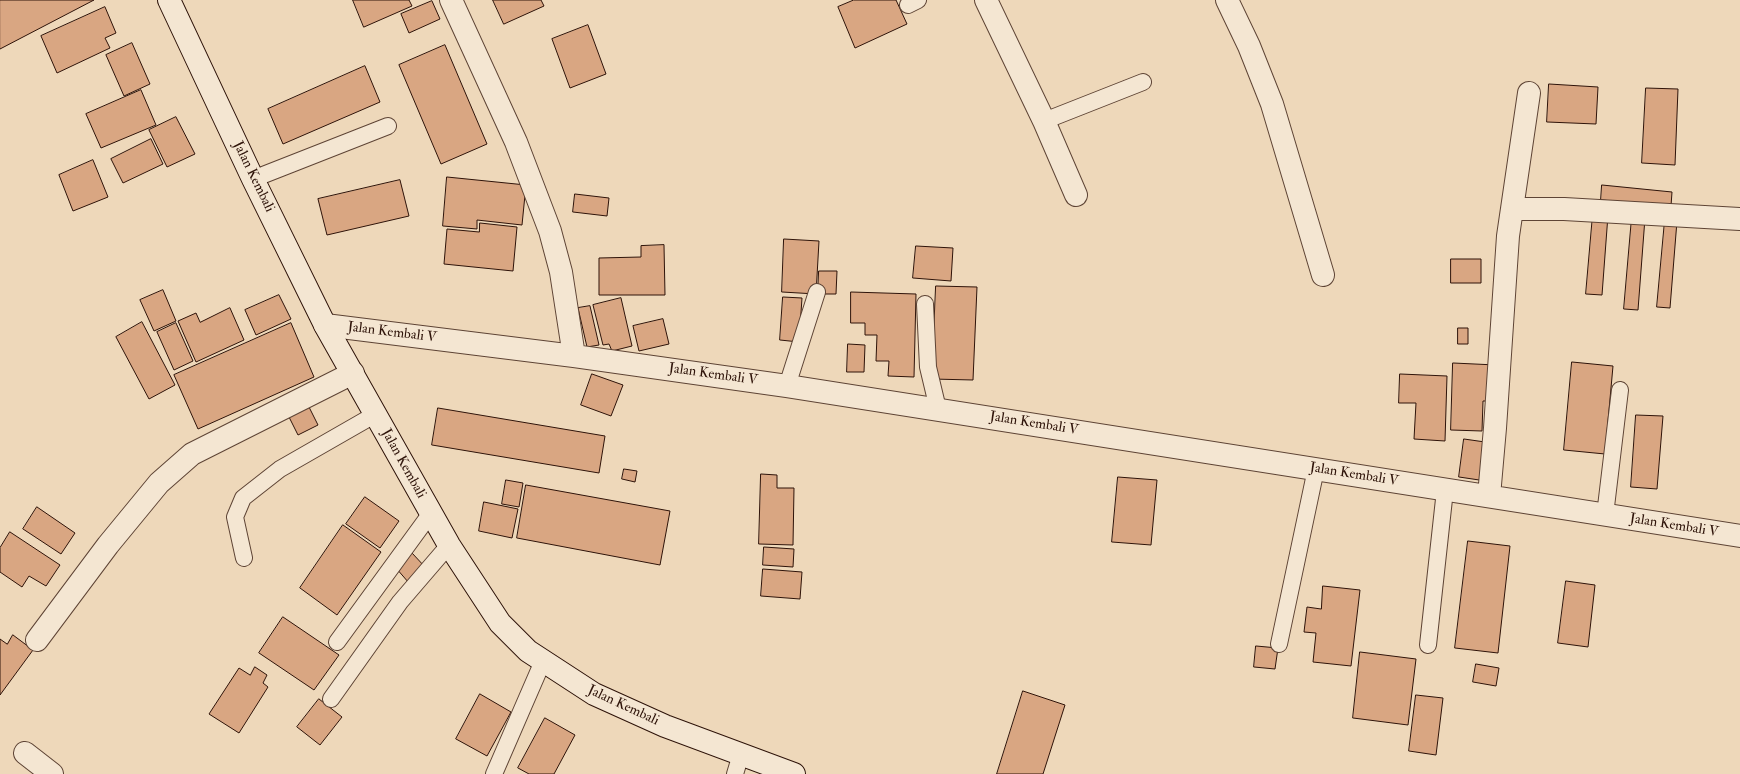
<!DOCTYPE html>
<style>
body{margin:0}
canvas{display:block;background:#eed8ba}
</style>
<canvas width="1740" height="774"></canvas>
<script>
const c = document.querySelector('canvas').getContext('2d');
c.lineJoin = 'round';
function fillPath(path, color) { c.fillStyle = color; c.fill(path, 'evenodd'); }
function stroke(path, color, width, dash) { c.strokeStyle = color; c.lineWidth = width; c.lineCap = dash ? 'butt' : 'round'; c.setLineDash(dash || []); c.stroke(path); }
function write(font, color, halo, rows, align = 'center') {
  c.font = font + ' "IM FELL Double Pica",serif'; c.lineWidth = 3; c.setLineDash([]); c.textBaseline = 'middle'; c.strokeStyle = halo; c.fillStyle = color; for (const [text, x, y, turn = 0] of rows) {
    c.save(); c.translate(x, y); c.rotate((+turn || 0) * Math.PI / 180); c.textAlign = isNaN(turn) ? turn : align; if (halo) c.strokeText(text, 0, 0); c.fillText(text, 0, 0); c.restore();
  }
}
const building = new Path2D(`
 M0,0H94L0,49Z
 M353,0H409L412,6L364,27Z
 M493,0H541L544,6L504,24Z
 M854,0H896L907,24L855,48L838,7Z
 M432,1L440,19L409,33L401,14Z
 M105,7L116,33L105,38L110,48L57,73L41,36Z
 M588,25L606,74L570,88L552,39Z
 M132,43L150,84L124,96L106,55Z
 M445,45L487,144L441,164L399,65Z
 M365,66L380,102L283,144L268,109Z
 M1549,84L1598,87L1596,124L1547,122Z
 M1646,88L1678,89L1675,165L1642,163Z
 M141,90L156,125L101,148L86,114Z
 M176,117L195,154L167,167L149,130Z
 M151,139L163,164L123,183L111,159Z
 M93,160L108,197L73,211L59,175Z
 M447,177L526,185L522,225L477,220V229L443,226Z
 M400,180L409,216L327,235L318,199Z
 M1602,185L1672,192L1671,206L1601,200Z
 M575,194L609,198L607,216L573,212Z
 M1593,214L1608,215L1602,295L1586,294Z
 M1632,217L1645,218L1638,310L1624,309Z
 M1665,220L1677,221L1670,308L1657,307Z
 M480,223L517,227L513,271L444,264L447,229L479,232Z
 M784,239L819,241L816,294L782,292Z
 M664,245L665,295H599V258L641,257V246Z
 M916,246L953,248L951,281L913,278Z
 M1451,259H1481V283H1451Z
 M819,271H837L836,294H818Z
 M936,286L977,287L973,380L932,379Z
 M163,290L176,321L154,331L140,300Z
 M851,292L916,294L914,377L888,376L889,361H876L877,335H865V323H851Z
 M279,295L291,319L256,335L245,310Z
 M783,297L802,298L799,342L780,340Z
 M621,298L632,346L612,351L609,344L603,345L593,305Z
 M590,306L599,345L587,347L578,308Z
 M230,308L244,340L196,362L178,321L196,313L200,322Z
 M663,319L669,344L639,351L633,326Z
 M142,322L175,385L149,399L116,337Z
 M176,323L193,361L174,370L157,332Z
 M291,323L314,377L198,429L174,375Z
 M1458,328H1468V344H1458Z
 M848,344L865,345L864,372H847Z
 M1572,362L1613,366L1605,454L1564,450Z
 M1453,363L1496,365L1495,401H1483L1482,431L1451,430Z
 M592,374L623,385L611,416L581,405Z
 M1400,374L1447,376L1445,441L1414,439L1416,403H1399Z
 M308,405L318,425L298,435L288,415Z
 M438,408L605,436L599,473L432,445Z
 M1636,415L1663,416L1657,489L1631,487Z
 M1464,439L1492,443L1486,481L1459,477Z
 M624,469L637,471L635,482L622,479Z
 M761,474L777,475V488H794L793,545L759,544Z
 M1118,477L1157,480L1151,545L1112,542Z
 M506,480L523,483L519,507L502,504Z
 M526,485L670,511L660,565L517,538Z
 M365,497L399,521L380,548L346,524Z
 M484,502L518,509L512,538L479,531Z
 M37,507L75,533L61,554L23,529Z
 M343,525L381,552L337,615L300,588Z
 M10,532L60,565L46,586L29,576L22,587L0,572V548Z
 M1468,541L1510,546L1498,653L1455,648Z
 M764,547L794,549L793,567L763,565Z
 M412,553L426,568L409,583L396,568Z
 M763,569L802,572L800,599L761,596Z
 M1566,581L1595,585L1588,647L1558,643Z
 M1323,586L1360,590L1351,666L1313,662L1316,633L1304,632L1307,607L1321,609Z
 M283,617L339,655L314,690L259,653Z
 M13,635L33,650L0,695V639L7,644Z
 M1256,646L1278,648L1275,669L1254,667Z
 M1360,652L1416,659L1408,725L1353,718Z
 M1476,664L1499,668L1496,686L1473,682Z
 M255,667L267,675L263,683L268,687L239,733L209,714L239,668L250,675Z
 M1023,691L1065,705L1043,774H997Z
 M480,694L511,712L487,756L456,739Z
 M1416,695L1443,698L1436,755L1409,751Z
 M319,699L342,717L320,745L297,727Z
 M545,718L575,735L554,774H529L518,768Z`);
const lane = new Path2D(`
 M908,5L918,0
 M1044,121L1143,82
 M253,179L388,126
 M925,304L928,367L938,409
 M787,386L817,292
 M1605,515L1620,390
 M244,558L235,517L243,498L280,469L376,414
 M337,642L431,513
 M1279,644L1316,469
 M1428,645L1445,490
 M331,699L400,602L449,545
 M494,774L543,661
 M735,774L741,754`);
const street = new Path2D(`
 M451,0L516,142L550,231L561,272L574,356
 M986,0L1044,121L1076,195
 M1227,0L1249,46L1272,104L1323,275
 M1512,209H1564L1740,219
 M325,325L574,356L787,386L1740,536
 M1489,496L1495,428L1508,236L1529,93
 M37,640L108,545L159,483L192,454L353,373
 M25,753L52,774`);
const secondary = new Path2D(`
 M169,0L253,179L325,325L449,545L500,623L528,651L594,694L665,726L794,774`);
const streetNames = [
 ["Jalan Kembali",253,177,64],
 ["Jalan Kembali V",392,333,7],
 ["Jalan Kembali V",713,375,8],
 ["Jalan Kembali V",1034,424,9],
 ["Jalan Kembali",403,464,61],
 ["Jalan Kembali V",1354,475,9],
 ["Jalan Kembali V",1674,526,9],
 ["Jalan Kembali",623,706,25]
];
fillPath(building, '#d9a682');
stroke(building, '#2e1309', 1);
stroke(lane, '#5e4435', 18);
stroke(street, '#5e4435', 24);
stroke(secondary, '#2e1309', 24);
stroke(lane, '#f4e6d2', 16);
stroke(street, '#f4e6d2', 22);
stroke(secondary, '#f4e6d2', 22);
write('14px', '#2e1309', '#f4e6d2', streetNames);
</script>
